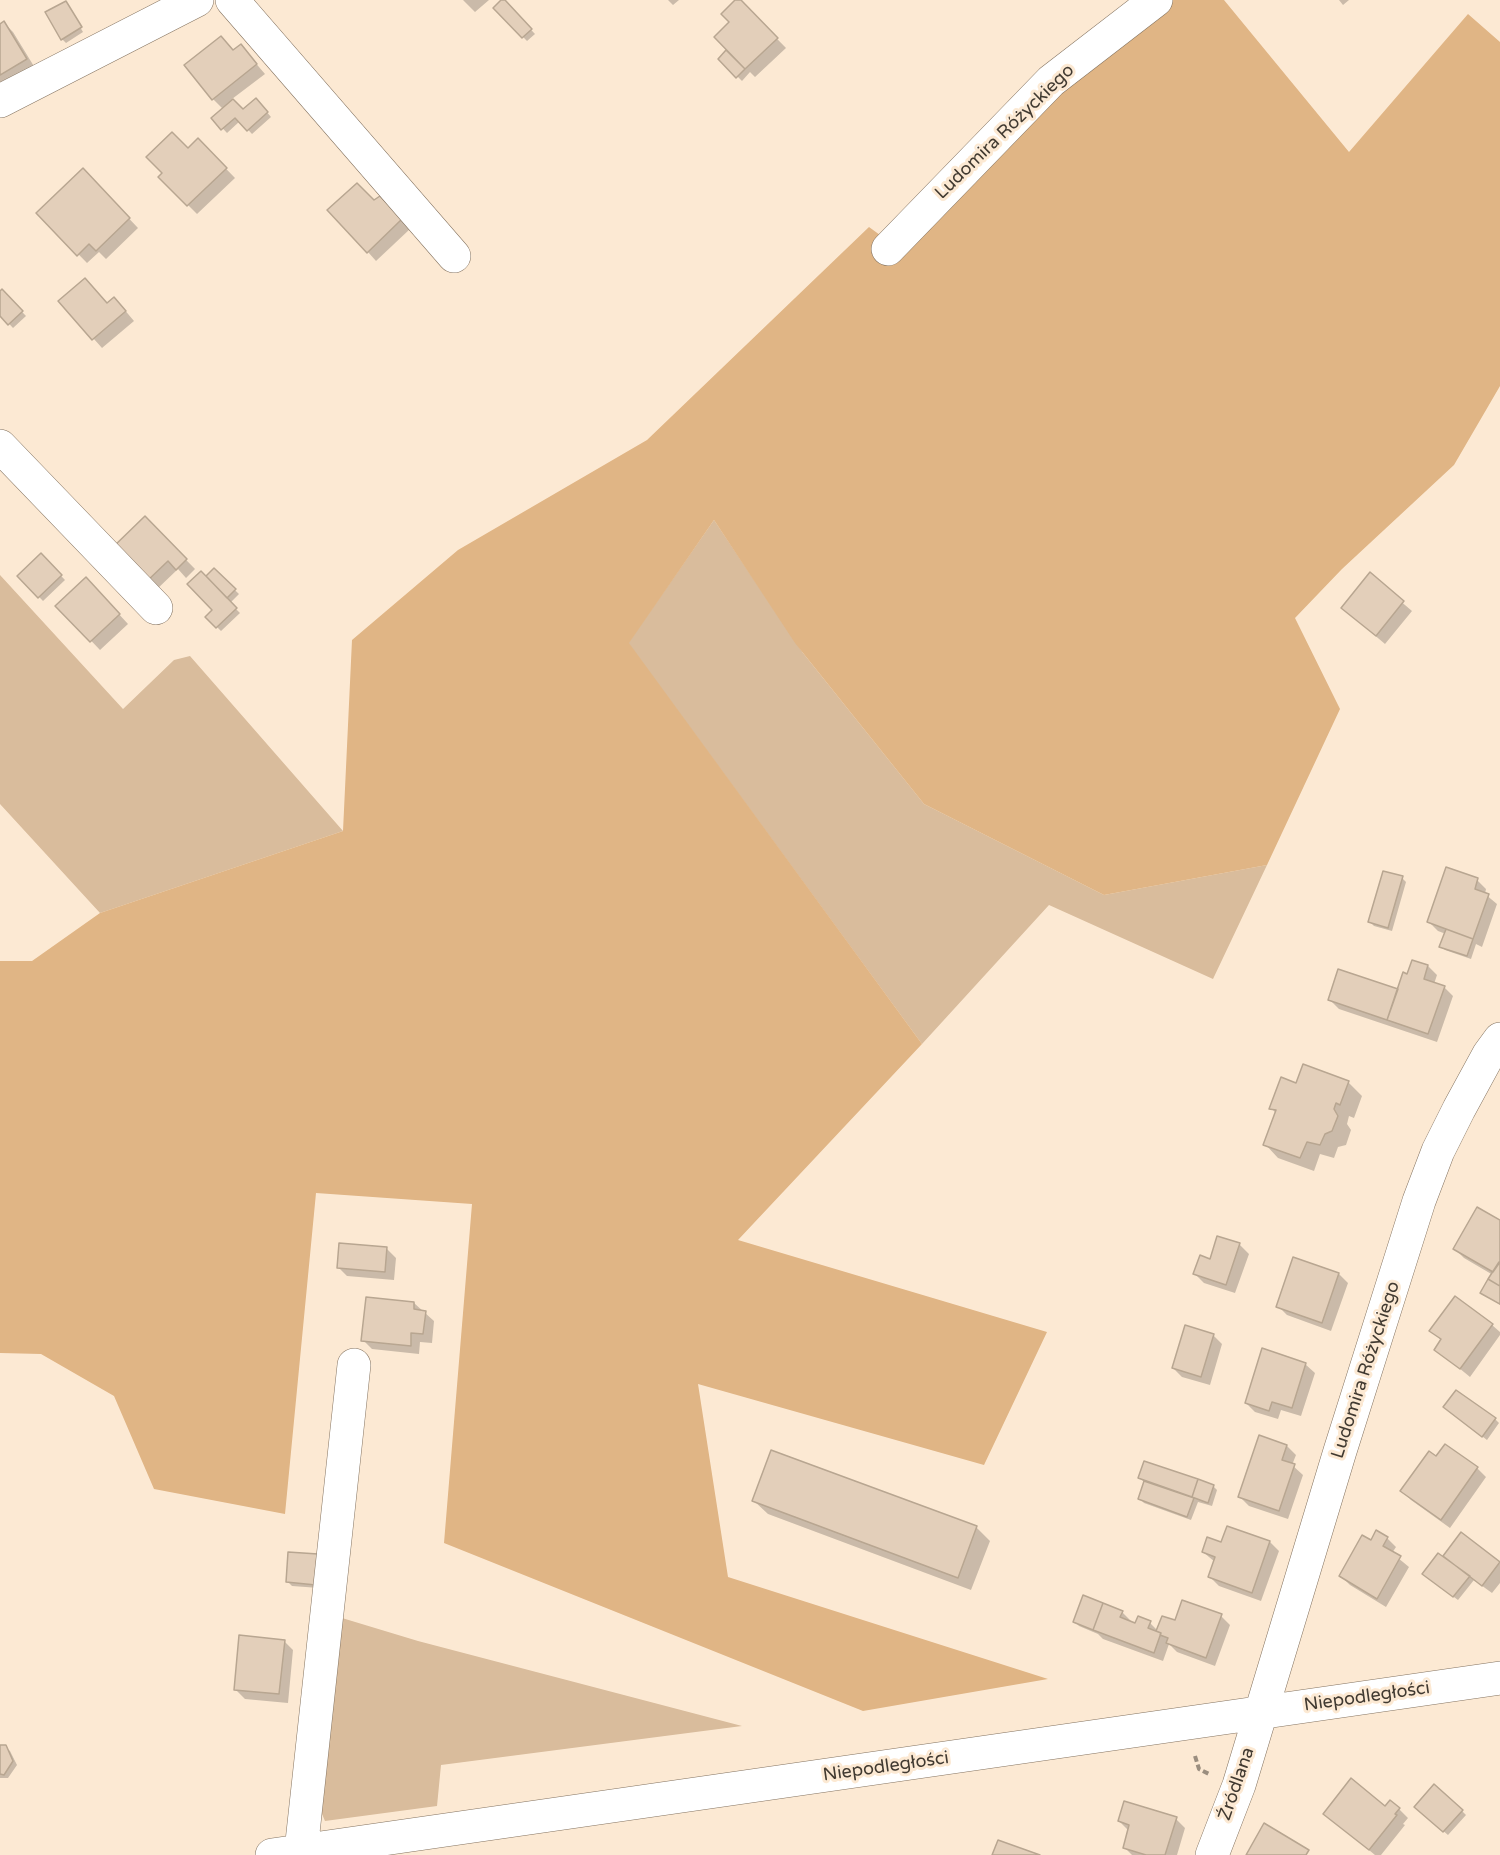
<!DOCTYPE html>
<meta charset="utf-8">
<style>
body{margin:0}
canvas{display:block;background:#fce9d3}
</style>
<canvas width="1500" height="1855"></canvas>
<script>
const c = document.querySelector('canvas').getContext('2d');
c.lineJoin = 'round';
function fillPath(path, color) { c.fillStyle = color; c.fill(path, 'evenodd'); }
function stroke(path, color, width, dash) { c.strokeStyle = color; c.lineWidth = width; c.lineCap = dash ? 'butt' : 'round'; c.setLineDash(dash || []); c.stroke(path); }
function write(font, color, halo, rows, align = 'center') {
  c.font = font + ' "Varela Round",sans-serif'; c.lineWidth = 6; c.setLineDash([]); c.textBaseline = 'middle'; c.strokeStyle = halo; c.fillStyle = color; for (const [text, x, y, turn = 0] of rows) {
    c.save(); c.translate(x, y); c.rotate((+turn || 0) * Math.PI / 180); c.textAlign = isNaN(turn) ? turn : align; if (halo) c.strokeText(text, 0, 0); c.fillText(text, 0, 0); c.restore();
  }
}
const green = new Path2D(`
 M714,520L803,653L924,804L1104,895L1267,865L1213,979L1049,905L922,1044L628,643Z
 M0,575L123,709L174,660L190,656L343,831L100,913L0,804Z
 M342,1618L418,1641L742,1726L441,1765L437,1806L325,1821L319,1807Z`);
const forest = new Path2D(`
 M1169,0H1224L1349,152L1468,14L1500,42V386L1454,465L1342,569L1295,618L1340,709L1267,865L1104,895L924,804L795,643L714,520L629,643L922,1044L738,1240L1047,1332L984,1465L698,1384L728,1577L1048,1679L863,1711L444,1543L472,1204L316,1193L285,1514L154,1489L114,1396L41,1354L0,1353V961H32L100,913L343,831L352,640L458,550L647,440L869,227L902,251L1060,84Z`);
const shadow = new Path2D(`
 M463,0H489L475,12Z
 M503,0L535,34L527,41L495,8Z
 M668,0H679L673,5Z
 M737,0H739L786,48L755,77L750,72L742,81L720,59L728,50L731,22Z
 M1339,0H1349L1343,5Z
 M67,5L83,32L66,43L62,39Z
 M4,23L13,32L35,68L0,89V25Z
 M241,46L265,74L232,99L243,111L260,104L271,117L252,134L240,121L227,133L213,118L223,109L213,99Z
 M198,140L235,178L197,214L160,177Z
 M83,170L138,228L106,259L99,252L87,263L38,213Z
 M380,198L410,229L376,261L368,252L374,202Z
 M2,291L26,316L13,328L0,314V293Z
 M60,301L123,308L134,321L102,348Z
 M145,518L195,569L186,578L178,569L154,592L113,549Z
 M41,555L65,580L43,601L19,576Z
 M214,570L239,594L230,603L240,613L221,631L207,617L214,610L206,578Z
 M1370,575L1412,611L1385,644L1352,616Z
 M95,588L128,624L100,650L58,606Z
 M1402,878L1406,882L1392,931L1374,926L1370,922Z
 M1477,880L1486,889L1485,894L1497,904L1482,947L1476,944L1471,959L1445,950L1441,946L1446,934L1438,931L1429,922Z
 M1428,966L1437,975L1434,984L1444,987L1453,996L1437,1042L1339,1009L1330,1000L1399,991L1408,976Z
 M1348,1082L1362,1096L1354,1118L1349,1116L1347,1124L1351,1130L1346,1145L1338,1147L1334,1158L1320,1154L1314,1171L1278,1158L1265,1144L1276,1113L1271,1108Z
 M1500,1221V1305L1482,1292L1493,1275L1464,1258L1455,1249Z
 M1218,1238L1240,1245L1249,1254L1235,1293L1204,1283L1195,1274L1211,1261Z
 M387,1249L396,1258L394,1280L347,1276L338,1267Z
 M1339,1274L1348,1283L1331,1331L1287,1315L1278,1306Z
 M414,1303L434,1321L432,1343L420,1342L419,1354L372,1349L363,1340Z
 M1492,1325L1500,1332V1335L1470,1377L1436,1349L1442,1341L1431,1331Z
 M1213,1335L1222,1344L1210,1385L1182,1377L1173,1368Z
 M1305,1364L1315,1373L1301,1416L1281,1410L1278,1419L1255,1412L1246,1403Z
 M1449,1411L1495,1419L1499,1423L1487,1440Z
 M1260,1437L1287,1446L1296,1455L1292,1465L1303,1475L1288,1519L1249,1506L1240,1497Z
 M1445,1446L1477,1468L1486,1477L1450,1528L1411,1500L1402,1491L1436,1458Z
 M1140,1478L1213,1486L1217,1490L1212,1506L1198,1502L1191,1520L1144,1503L1140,1499L1144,1482Z
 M754,1501L976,1527L990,1541L971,1590L768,1514Z
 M1461,1534L1500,1564V1583L1492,1593L1474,1580L1458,1600L1428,1578Z
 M1387,1538L1396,1547L1392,1553L1409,1567L1386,1607L1350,1585L1341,1576L1372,1542Z
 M1270,1542L1279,1551L1261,1601L1219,1586L1210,1577L1215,1562L1203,1552L1221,1544Z
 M290,1553L319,1588L292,1586L288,1582Z
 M1122,1612L1131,1621L1130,1623L1136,1625L1150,1623L1158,1631L1176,1622L1221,1616L1230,1625L1215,1666L1177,1652L1169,1644L1163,1661L1103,1639L1098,1634L1079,1626L1075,1622Z
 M284,1641L293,1650L288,1703L245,1699L236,1690Z
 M0,1747H5L10,1751L17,1765L8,1778H0Z
 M1125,1803L1176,1819L1185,1828L1177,1855H1132L1124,1847L1128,1830L1119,1821Z
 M1385,1808L1399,1809L1408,1818L1403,1824L1405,1825L1381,1855H1375L1325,1814Z
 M1420,1811H1462L1466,1815L1448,1835Z`);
const building = new Path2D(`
 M501,0H505L532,29L522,38L493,8Z
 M735,0H741L778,38L745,69L714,37L729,22L721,14Z
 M66,1L82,27L61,40L45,12Z
 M4,21L27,59L0,75V24Z
 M221,36L233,50L241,44L257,64L212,100L184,65Z
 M726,50L745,69L736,78L718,59Z
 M256,98L268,112L247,131L235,118L221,130L211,118L233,99L243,109Z
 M172,132L188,148L198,138L227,168L187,206L158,177L162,173L146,157Z
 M83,168L130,218L96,251L89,244L77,256L36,213Z
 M357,183L374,200L380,196L402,219L367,253L327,210Z
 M85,278L107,303L114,297L126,311L92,340L58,301Z
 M2,289L23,311L8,325L0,316V291Z
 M145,516L187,559L176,570L168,561L144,584L111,549Z
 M41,553L62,575L38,598L17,576Z
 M214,568L236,589L227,598L206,576Z
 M201,571L237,608L216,628L205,617L212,610L187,584Z
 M1370,572L1404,601L1376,636L1341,608Z
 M86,577L120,614L90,642L55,606Z
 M1446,867L1478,878L1475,889L1489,894L1473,939L1427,922Z
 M1383,871L1403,876L1388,928L1368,922Z
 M1446,929L1473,939L1467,956L1439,947Z
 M1412,960L1428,965L1424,979L1445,986L1428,1034L1387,1020L1403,972L1407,974Z
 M1338,969L1398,989L1387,1020L1328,1000Z
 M1303,1064L1349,1081L1340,1105L1336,1103L1334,1109L1338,1116L1332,1131L1325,1134L1320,1145L1307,1142L1300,1158L1263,1145L1276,1110L1269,1109L1281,1077L1296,1083Z
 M1477,1207L1500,1220V1262L1493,1272L1453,1249Z
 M1217,1236L1240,1243L1226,1285L1193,1274L1200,1255L1210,1259Z
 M339,1243L387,1247L385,1272L337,1268Z
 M1293,1257L1339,1273L1322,1323L1276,1307Z
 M1499,1262H1500V1286L1488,1279Z
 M1488,1279L1500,1286V1304L1480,1293Z
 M1455,1296L1493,1324L1460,1369L1434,1350L1441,1339L1429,1331Z
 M366,1297L414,1302V1309L426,1311L423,1334L411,1333V1346L361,1341Z
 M1185,1325L1214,1334L1201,1377L1172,1368Z
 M1262,1348L1306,1363L1292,1408L1272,1402L1269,1411L1245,1403Z
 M1456,1390L1496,1418L1482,1437L1443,1407Z
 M1259,1435L1287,1445L1282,1460L1295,1464L1279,1511L1238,1497Z
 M1445,1444L1478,1467L1441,1520L1400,1491L1429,1451L1436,1456Z
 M771,1450L977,1526L958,1578L752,1501Z
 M1144,1461L1198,1479L1192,1497L1138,1478Z
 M1198,1479L1214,1485L1208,1503L1192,1497Z
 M1144,1481L1194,1498L1187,1517L1138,1499Z
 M1227,1526L1270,1541L1252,1593L1208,1577L1215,1557L1202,1552L1207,1537L1221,1542Z
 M1376,1530L1388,1537L1383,1546L1401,1556L1377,1599L1339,1576L1362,1535L1371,1540Z
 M1461,1532L1500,1562L1482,1586L1443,1556Z
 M288,1552L318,1554L316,1585L286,1582Z
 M1438,1553L1470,1576L1453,1597L1422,1574Z
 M1083,1595L1103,1603L1093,1630L1073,1622Z
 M1182,1600L1222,1614L1206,1658L1166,1643L1168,1638L1160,1635L1161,1633L1156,1631L1162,1616L1175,1620Z
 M1103,1603L1123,1611L1120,1617L1135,1623L1138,1616L1151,1621L1148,1628L1161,1633L1154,1653L1093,1630Z
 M239,1635L285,1640L279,1694L234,1690Z
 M0,1745H6L13,1761L4,1775L0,1774Z
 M1351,1778L1385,1806L1390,1800L1400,1808L1395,1814L1397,1815L1369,1850L1323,1814Z
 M1434,1784L1463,1810L1443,1832L1414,1807Z
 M1124,1801L1177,1817L1165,1855H1146L1123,1848L1129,1825L1118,1821Z
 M1264,1823L1309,1850L1306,1855H1246Z
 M998,1840L1040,1855H992Z`);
const path = new Path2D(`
 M1195,1756L1199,1769L1209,1774`);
const minor = new Path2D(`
 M232,0L454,256
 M0,101L197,0
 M888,249L1051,81L1156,0
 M0,446L156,608
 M301,1851L354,1365
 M272,1855L1500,1678
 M1212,1855L1239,1785L1340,1451L1419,1201L1438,1151L1459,1109L1489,1054L1500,1039`);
const streetNames = [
 ["Ludomira Różyckiego",1005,132,-44],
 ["Ludomira Różyckiego",1366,1370,-72],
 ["Niepodległości",1367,1697,-8],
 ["Niepodległości",886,1767,-8],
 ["Źródlana",1237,1784,-71]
];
fillPath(green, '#d9bc9c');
fillPath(forest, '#e0b585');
fillPath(shadow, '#0003');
fillPath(building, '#e3cfba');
stroke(building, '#b8a691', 1.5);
stroke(minor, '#847360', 34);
stroke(path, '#9b8e7f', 4, [6, 3]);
stroke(minor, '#fff', 33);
write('18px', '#413a31', '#fce9d3', streetNames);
</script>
